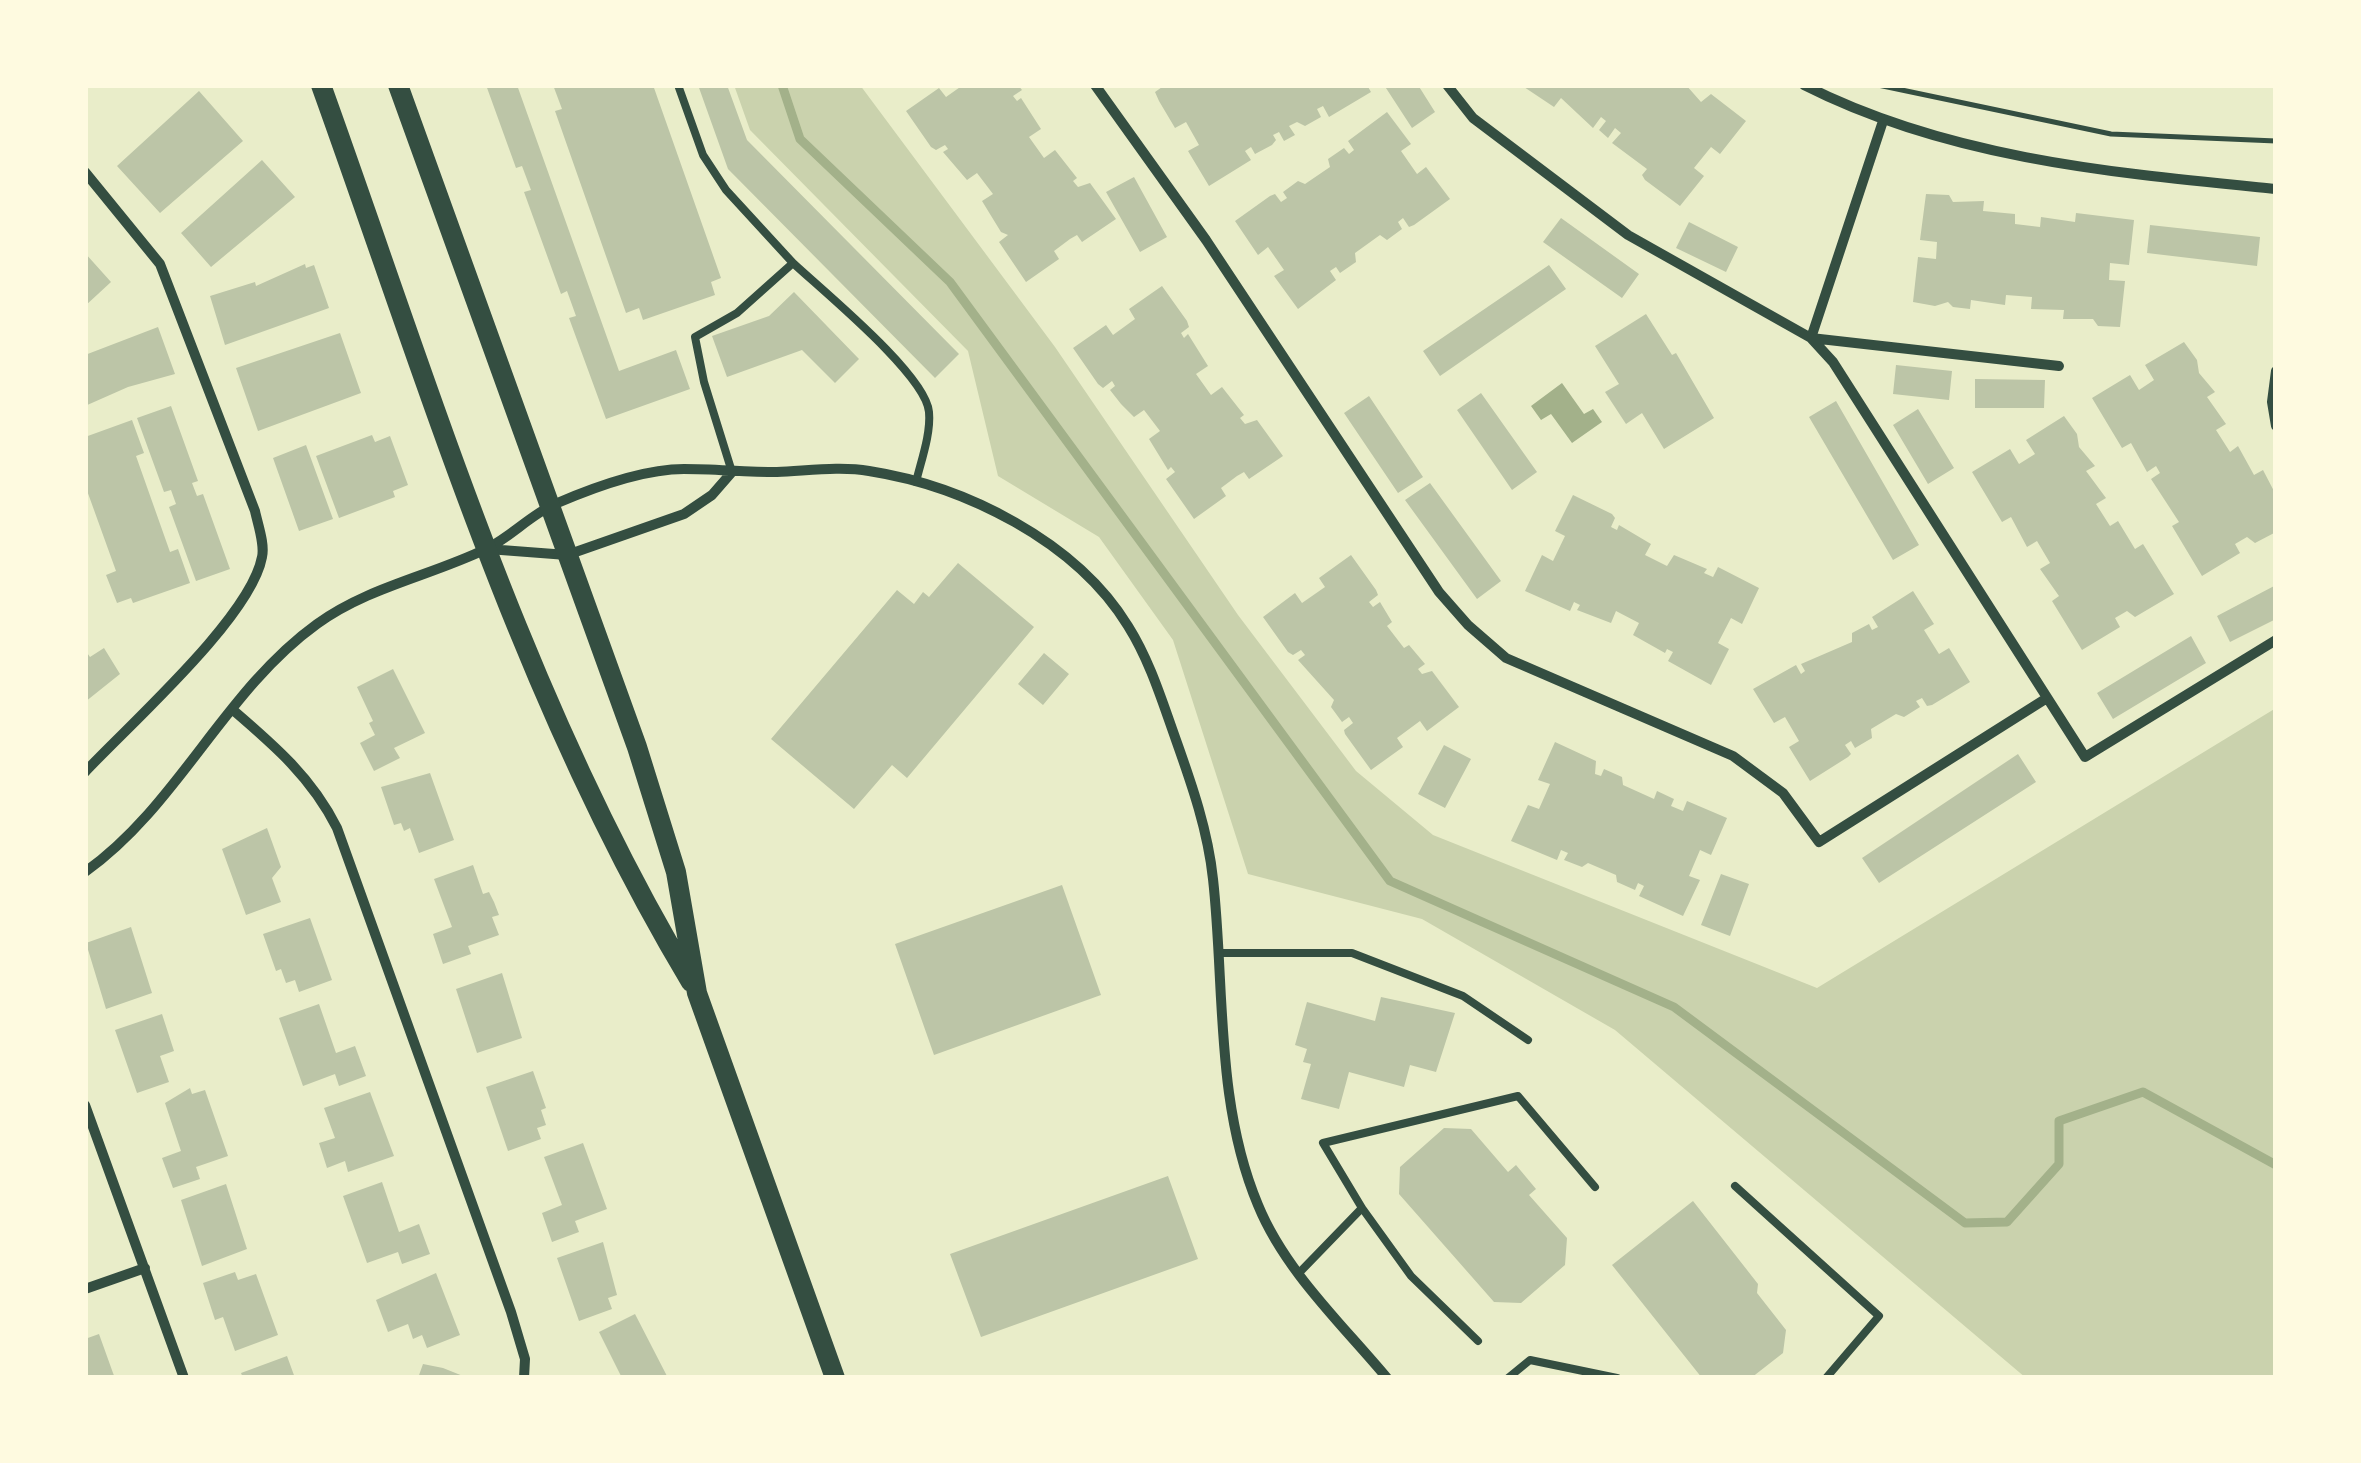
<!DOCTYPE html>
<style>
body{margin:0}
#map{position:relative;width:2361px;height:1463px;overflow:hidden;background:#e9edc9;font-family:"Fira Sans Condensed",sans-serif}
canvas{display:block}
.frame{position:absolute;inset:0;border:88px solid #fefae0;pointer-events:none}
</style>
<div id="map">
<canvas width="2361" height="1463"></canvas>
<div class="frame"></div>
</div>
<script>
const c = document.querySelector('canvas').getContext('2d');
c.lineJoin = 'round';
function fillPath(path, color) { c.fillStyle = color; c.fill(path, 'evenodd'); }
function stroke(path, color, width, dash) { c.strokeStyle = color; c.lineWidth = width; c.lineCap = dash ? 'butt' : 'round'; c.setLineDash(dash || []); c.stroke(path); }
const green = new Path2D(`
 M734,85H860L1055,347L1238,615L1356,771L1433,835L1817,988L2276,708V1378H2026L1615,1030L1422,919L1248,874L1173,640L1099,537L998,476L968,351L750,130Z`);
const water = new Path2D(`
 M1562,383L1584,414L1593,409L1602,422L1572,443L1551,414L1541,420L1531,406Z`);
const stream = new Path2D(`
 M782,85L800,139L950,282L1390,881L1674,1007L1965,1223L2007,1222L2059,1164V1121L2143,1092L2276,1165`);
const building = new Path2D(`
 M486,85H517L619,371L676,350L690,389L606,419L569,318L576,316L567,291L561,294L524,192L531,190L522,166L516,168Z
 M553,85H653L721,278L711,282L715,295L643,320L639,308L626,313L555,111L562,109Z
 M698,85H727L747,140L959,354L935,378L728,169Z
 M963,85H1018L1022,90L1013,96L1017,101L1021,98L1041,129L1029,137L1044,158L1055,150L1077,178L1073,181L1078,187L1090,183L1116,219L1082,242L1077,235L1070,239L1054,251L1059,259L1026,282L999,242L1008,235L1001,232L982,201L993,194L977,173L967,180L943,152L948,149L945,145L936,150L931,147L906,111L939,88L946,97Z
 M1165,85H1367L1371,92L1329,117L1323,106L1317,109L1321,117L1305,126L1297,122L1289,126L1295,135L1284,141L1279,132L1273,135L1276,140L1272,145L1255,154L1251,147L1245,151L1251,160L1209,186L1188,151L1199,145L1186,122L1175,128L1159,101L1155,92Z
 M1384,85H1418L1435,112L1412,128Z
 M1521,85H1686L1701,102L1711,94L1746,121L1720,154L1711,147L1694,168L1704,176L1680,206L1645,180L1642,175L1647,169L1612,143L1621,133L1615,128L1608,138L1599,130L1606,121L1601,117L1593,128L1561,98L1554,107Z
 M199,91L243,141L160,213L117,166Z
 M1387,112L1411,144L1401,151L1417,174L1426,167L1450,199L1414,225L1409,227L1403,218L1398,222L1402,229L1387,240L1380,235L1355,253L1356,262L1340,273L1336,267L1330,271L1336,280L1298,309L1274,276L1284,270L1268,247L1258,255L1235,221L1270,196L1275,194L1281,202L1287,198L1283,192L1298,181L1305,184L1330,167L1328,159L1344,148L1349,154L1354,150L1348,141Z
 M262,160L295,197L211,267L181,233Z
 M1134,177L1167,237L1140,252L1106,192Z
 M1926,194L1949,195L1953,202L1984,201L1983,211L2015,214V224L2040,227L2041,217L2075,222L2076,213L2134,220L2129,265L2110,263L2109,280L2125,281L2120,327L2098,326L2093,319H2063L2064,310L2031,309L2032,297L2006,295L2005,305L1971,300L1970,309L1953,307L1948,302L1935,306L1913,302L1918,257L1936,259L1937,242L1920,240Z
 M1561,218L1639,274L1622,298L1543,242Z
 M1689,222L1738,247L1726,272L1676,248Z
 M2150,225L2260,237L2257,266L2147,253Z
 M85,253L111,282L85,306Z
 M305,264L306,268L314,265L329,308L225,345L210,296L255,282L256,286Z
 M1549,265L1566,289L1440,376L1423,351Z
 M1162,286L1187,321L1189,327L1181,333L1184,338L1188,334L1208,366L1196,374L1211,395L1222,387L1244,415L1240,418L1245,424L1257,420L1283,456L1249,479L1244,472L1237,476L1221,488L1226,496L1194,519L1166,479L1175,472L1171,467L1168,470L1149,439L1160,431L1144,410L1134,417L1121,404L1110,390L1115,386L1112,381L1103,388L1098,384L1073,348L1106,325L1113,335L1135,319L1129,309Z
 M794,292L859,359L835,383L802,350L727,377L712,336L769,316Z
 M1646,314L1672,355L1676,353L1714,418L1664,449L1642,413L1626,424L1605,392L1619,384L1595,346Z
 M158,327L175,374L128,387L85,406V355Z
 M340,333L361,393L258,431L236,368Z
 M2184,342L2197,360L2199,373L2215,392L2207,397L2226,424L2216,430L2230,452L2238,446L2254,475L2263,470L2276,495V532L2255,543L2247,537L2235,544L2240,553L2202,576L2172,526L2179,522L2151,479L2160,473L2156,466L2147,472L2131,443L2122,448L2092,398L2130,375L2139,390L2154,380L2145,365Z
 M1896,365L1952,371L1949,400L1893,394Z
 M1975,379L2045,380L2044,408H1975Z
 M1481,393L1537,472L1512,490L1457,410Z
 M1369,396L1423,477L1398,493L1344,413Z
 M1836,401L1919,545L1893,560L1809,417Z
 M171,406L198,481L192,483L197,496L203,494L230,569L196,581L169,507L176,504L171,490L164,492L137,418Z
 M1918,409L1954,468L1928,484L1893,425Z
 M2064,416L2077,434L2079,447L2095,466L2086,471L2106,498L2096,504L2110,526L2118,521L2135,549L2143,544L2174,594L2135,617L2127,611L2115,618L2120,627L2082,650L2052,601L2059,596L2040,569L2050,563L2037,541L2027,547L2011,517L2002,522L1972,472L2010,449L2019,464L2035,454L2026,440Z
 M132,420L144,453L136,456L170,552L178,549L190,583L133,603L131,598L117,603L106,575L116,571L85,485V437Z
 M372,435L375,442L390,436L408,485L393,491L395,497L339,518L316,456Z
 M306,445L333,519L299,531L273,458Z
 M1430,483L1501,581L1477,599L1405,500Z
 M1573,495L1612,514L1615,518L1611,527L1617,530L1619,525L1651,544L1645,555L1667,566L1674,555L1707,569L1704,573L1713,577L1718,567L1759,588L1742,624L1731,618L1718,643L1729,649L1711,685L1668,661L1673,652L1667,649L1665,653L1633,635L1639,623L1616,611L1611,623L1577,610L1580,605L1574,602L1570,611L1525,591L1542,555L1553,561L1565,536L1555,531Z
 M1351,555L1376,590L1378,595L1369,602L1373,607L1380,602L1392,622L1387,626L1404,648L1409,645L1425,664L1418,669L1422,674L1432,671L1459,707L1427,731L1420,721L1397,738L1403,747L1371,770L1345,734L1344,730L1353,723L1349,717L1342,722L1331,707L1334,700L1298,660L1305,655L1301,650L1293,655L1288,652L1263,617L1295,593L1302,603L1325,587L1319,578Z
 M958,563L1034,627L907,778L892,765L854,809L771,739L897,590L914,604L923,592L929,597Z
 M2276,585V619L2230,642L2217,616Z
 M1913,591L1934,624L1924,630L1939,654L1949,648L1970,682L1932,705L1927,706L1922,698L1916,701L1920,707L1904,717L1896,714L1871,729L1872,738L1855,748L1851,741L1845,745L1851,754L1848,757L1810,781L1789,747L1799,741L1785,717L1774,723L1753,689L1796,665L1801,674L1805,671L1801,664L1852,642V633L1869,624L1872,630L1878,627L1872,617Z
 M2191,636L2206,663L2113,719L2097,693Z
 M104,648L120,674L85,702V650L90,657Z
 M1044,653L1069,674L1043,705L1018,684Z
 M393,669L425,733L394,748L400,758L374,771L360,743L375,735L369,723L373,721L357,687Z
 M1555,742L1596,761L1595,774L1601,776L1604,769L1622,777L1623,785L1654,799L1657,791L1674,799L1671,806L1683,811L1687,801L1727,818L1711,855L1700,850L1689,876L1700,880L1683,916L1639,896L1644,886L1638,883L1635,890L1617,882L1616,875L1588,863L1582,867L1564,860L1568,853L1561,850L1557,860L1511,841L1528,805L1539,809L1550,784L1538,780Z
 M1444,745L1471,759L1445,808L1418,794Z
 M2018,754L2036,782L1879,883L1862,858Z
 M430,773L454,840L419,853L410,828L404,831L401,823L394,825L381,787Z
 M267,828L281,867L272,878L281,902L246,915L222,849Z
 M473,865L483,894L489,892L494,902L499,915L492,917L499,935L468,946L471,954L443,964L433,934L452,927L434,879Z
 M1721,874L1749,884L1730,936L1701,925Z
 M1062,885L1101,995L934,1055L895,944Z
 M310,918L332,980L299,992L295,980L286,983L281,969L276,971L263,934Z
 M131,927L152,993L106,1009L86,943Z
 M502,973L522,1038L477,1053L456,989Z
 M1381,997L1455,1013L1436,1072L1410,1065L1404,1087L1349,1072L1339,1109L1301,1099L1311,1064L1303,1062L1307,1049L1295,1045L1307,1002L1375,1021Z
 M319,1004L336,1053L355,1046L366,1076L339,1086L335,1074L303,1086L279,1018Z
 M162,1014L174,1051L160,1056L169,1082L137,1093L115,1030Z
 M533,1071L546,1108L541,1110L546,1125L537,1128L541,1139L508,1151L486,1087Z
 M190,1088L192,1094L205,1090L228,1156L196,1167L200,1179L173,1188L162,1158L181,1151L165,1103Z
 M370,1092L394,1156L348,1172L345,1161L327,1168L319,1143L335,1138L324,1108Z
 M1444,1128L1471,1129L1508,1172L1516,1165L1536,1189L1529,1195L1567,1238L1565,1265L1521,1303L1494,1302L1399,1194L1400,1167Z
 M583,1143L607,1209L575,1221L579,1232L552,1242L542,1213L562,1205L544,1157Z
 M1168,1176L1198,1259L981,1337L950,1254Z
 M382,1182L399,1232L419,1224L430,1254L402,1264L398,1252L367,1263L343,1196Z
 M226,1184L247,1249L202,1266L181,1200Z
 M1693,1201L1758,1284L1757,1293L1786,1330L1783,1353L1751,1378H1702L1612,1265Z
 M603,1242L617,1295L608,1298L612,1309L579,1321L557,1258Z
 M235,1272L238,1280L256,1274L278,1335L235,1351L223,1317L215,1320L203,1283Z
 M436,1273L460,1335L427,1348L422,1335L413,1339L408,1324L388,1332L376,1300Z
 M635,1314L668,1378H622L599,1332Z
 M99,1334L113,1373L115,1378H85V1339Z
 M287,1356L295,1378H243L241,1373Z
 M423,1364L443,1368L468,1378H418Z`);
const path = new Path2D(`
 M1878,85L2111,134L2276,141`);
const service = new Path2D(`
 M678,85L703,155L726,190L793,263L737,313L695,337L704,382L732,472
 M793,263C823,291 926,375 929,412C931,434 921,461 916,482
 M1219,953H1352L1463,996L1528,1040
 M1735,1186L1879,1316L1826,1378
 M1362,1208L1411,1276L1478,1341
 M1299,1273L1362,1208L1323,1143L1518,1096L1595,1187
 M1508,1378L1530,1360L1617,1378`);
const minor = new Path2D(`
 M1095,85L1206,240L1439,592L1468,625L1506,658L1733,756L1783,793L1819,842L2047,698
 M1447,85L1473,118L1628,235L1811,338L2059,366
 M1804,85C1950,159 2115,173 2276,189
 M1883,121L1811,338L1833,362L2085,757L2276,640
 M85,172L160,264L255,511C258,525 265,544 262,557C251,617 130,724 85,772
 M2276,371L2272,402L2276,426
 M488,549L567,555L684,514L712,495L732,472
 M233,710C275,746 312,778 337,828L511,1312L525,1359L524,1378
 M85,872C178,806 224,691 317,624C368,587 430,576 486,549C511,537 530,515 555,504C592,488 644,469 684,469C715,469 745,472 777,472C806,471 840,466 869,471C965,486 1076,541 1128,626C1150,661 1162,701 1176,740C1192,785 1208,831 1213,879C1225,987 1215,1103 1258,1205C1285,1271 1342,1324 1387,1378
 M85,1105L184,1378
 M85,1289L145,1268`);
const secondary = new Path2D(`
 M321,85C430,388 524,705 691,982
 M398,85L637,747L676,872L697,993L835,1378`);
fillPath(green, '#cad2ad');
fillPath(water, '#a3b18a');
stroke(stream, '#a3b18a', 9);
fillPath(building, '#bcc5a7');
stroke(path, '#344e41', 5);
stroke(service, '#344e41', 8);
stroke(minor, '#344e41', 10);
stroke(secondary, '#344e41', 20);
</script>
